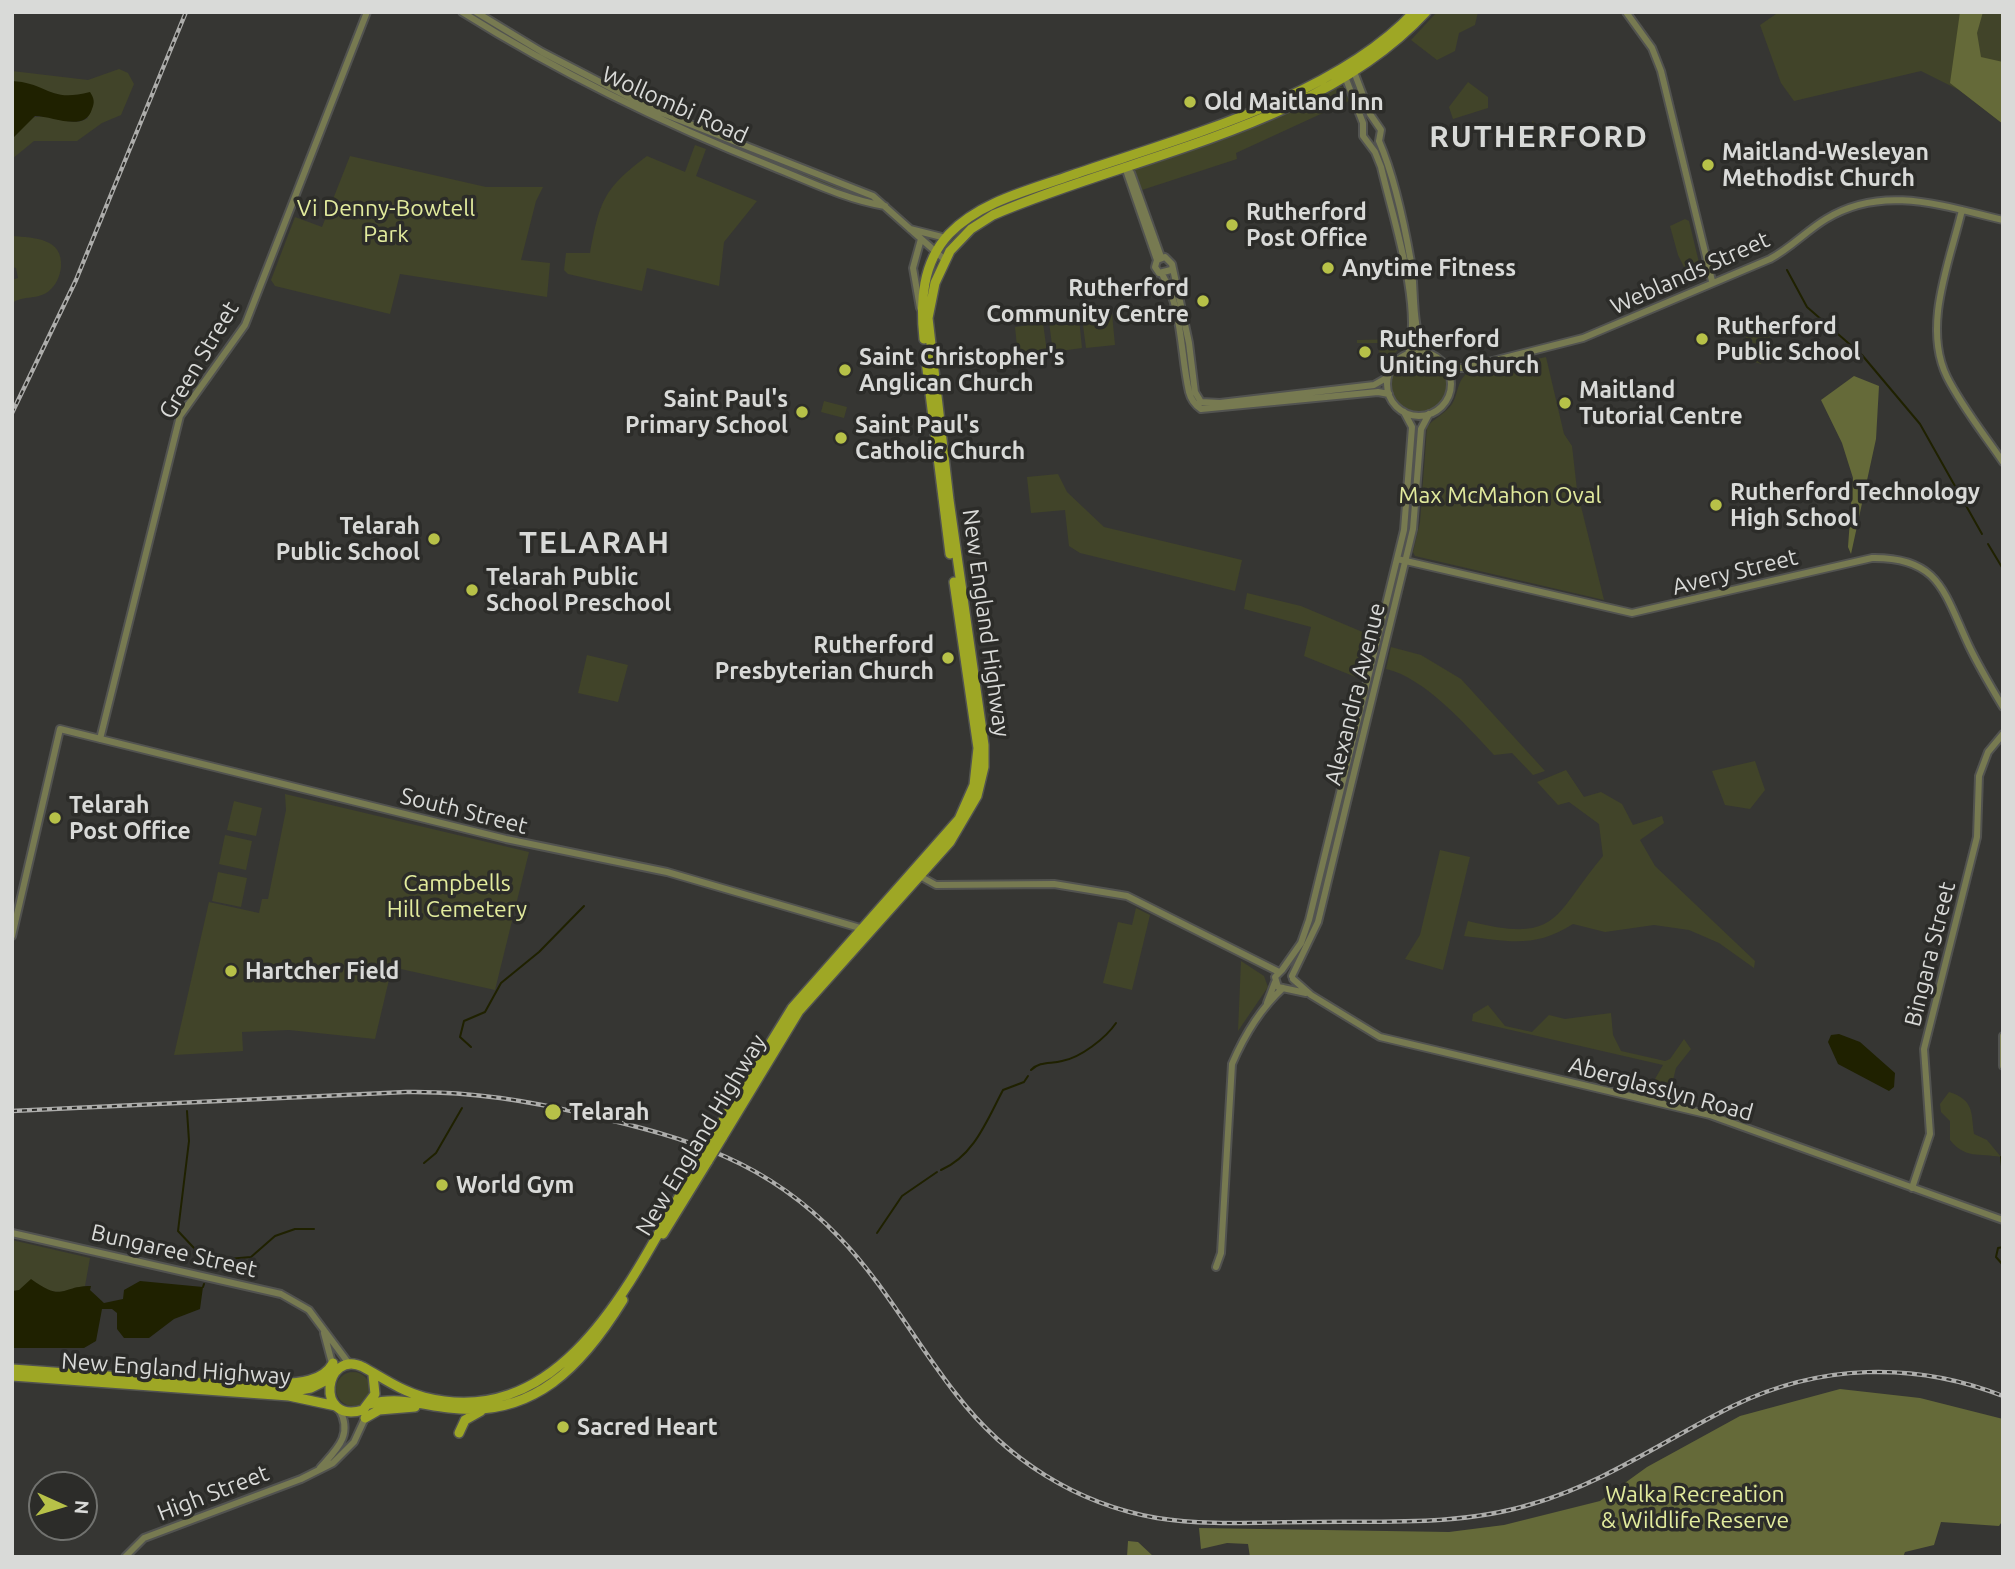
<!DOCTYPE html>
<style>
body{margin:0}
#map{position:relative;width:2015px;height:1569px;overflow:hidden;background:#363633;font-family:Ubuntu,sans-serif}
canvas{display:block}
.frame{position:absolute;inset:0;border:14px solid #d9dad8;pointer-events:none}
.north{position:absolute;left:28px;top:1471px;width:70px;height:70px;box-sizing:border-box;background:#2c2c29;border:2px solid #71726f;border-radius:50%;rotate:94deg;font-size:19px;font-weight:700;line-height:28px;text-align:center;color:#d9dad8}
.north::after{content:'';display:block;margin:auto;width:24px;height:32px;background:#b7c148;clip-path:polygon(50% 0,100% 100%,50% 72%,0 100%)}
</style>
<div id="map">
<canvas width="2015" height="1569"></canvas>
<div class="frame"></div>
<div class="north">N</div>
</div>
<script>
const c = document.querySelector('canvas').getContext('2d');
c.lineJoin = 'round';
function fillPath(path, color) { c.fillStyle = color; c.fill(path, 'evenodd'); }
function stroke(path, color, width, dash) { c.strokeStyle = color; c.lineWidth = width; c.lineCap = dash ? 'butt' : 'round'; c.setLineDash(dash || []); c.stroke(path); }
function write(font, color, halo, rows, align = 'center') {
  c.font = font + ' Ubuntu,sans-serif'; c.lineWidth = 7; c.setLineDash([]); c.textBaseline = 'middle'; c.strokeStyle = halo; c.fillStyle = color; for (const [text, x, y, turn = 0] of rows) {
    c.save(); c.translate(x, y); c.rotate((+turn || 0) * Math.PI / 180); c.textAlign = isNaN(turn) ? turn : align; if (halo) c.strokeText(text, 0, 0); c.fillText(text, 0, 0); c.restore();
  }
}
const green = new Path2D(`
 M1437,12H1478L1475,25L1459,33L1455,51L1437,60L1411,40Z
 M1779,12H2003V124L1959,90L1921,71L1794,101L1781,83L1760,25Z
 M119,69L128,73L134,84L121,115L102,123L77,141H34L12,159V139L30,119C49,110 71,130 88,118L70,98L12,81V71L88,80Z
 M1468,82L1488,97V108L1453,119L1449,107Z
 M1338,87H1343L1349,101L1236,153L1237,159L1142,190L1135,172L1136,167L1224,139Z
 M637,104L787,166L790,171L707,139Z
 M1532,121L1563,144L1539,150Z
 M695,145L706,149L696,176L757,201L724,242L719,286L647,268L642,291L568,274L564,270L566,253H590C600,201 603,189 647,156L685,172Z
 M350,156L486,187H543L536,201L521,260L550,263L547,297L400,274L390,314L275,286L271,280L295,217L322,227Z
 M805,174L877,201L810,179Z
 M1685,219L1689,221L1701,271L1691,281L1678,255L1670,226Z
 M12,236C35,238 63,238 61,267C60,276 56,285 49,291C38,300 24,295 12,303V280L18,278L16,268L12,267Z
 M1112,314L1115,345L1086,348L1082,318Z
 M1079,318L1082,348L1053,352L1049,322Z
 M1043,323L1047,352L1018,356L1015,327Z
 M1749,329L1770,335L1766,347L1745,340Z
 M1404,339C1401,351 1386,360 1380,372L1379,343H1357V340Z
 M1743,345L1765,352L1761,364L1740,357Z
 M1391 383a29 29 0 1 1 58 0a29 29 0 1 1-58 0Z
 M1546,357L1564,434L1572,446L1577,490L1604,600L1415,556L1413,552L1420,522L1427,427C1434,418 1445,414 1452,404C1458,394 1457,382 1466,374Z
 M824,401L847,407L844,418L821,412Z
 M1058,474L1067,492L1104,527L1242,560L1235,591L1080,553L1069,546L1065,510L1031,513L1027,477Z
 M1247,593L1301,606L1372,636L1362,677L1358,678L1304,656L1311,627L1244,609Z
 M1391,647L1421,655L1461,679L1545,771L1533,775L1512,753L1494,755C1468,727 1424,677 1386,669Z
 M587,655L628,665L618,702L578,693Z
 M1755,761L1765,790L1750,809L1725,805L1712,771Z
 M1566,770L1584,797L1601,792L1622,804L1633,825L1662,816L1664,823L1640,840L1655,866L1755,961L1754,968L1719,943L1689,930L1654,925L1605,932L1573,924C1534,949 1508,941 1464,936L1468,921C1560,944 1552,917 1603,856L1599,824L1569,802L1558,805L1537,782Z
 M285,794L529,852L495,990L392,967L375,1039L289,1030L242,1032L243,1051L174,1055L209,902L259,913L262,899H268L286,810Z
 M234,801L262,808L256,836L227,830Z
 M225,835L252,841L246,870L219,864Z
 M1440,850L1470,857L1443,970L1405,959L1420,935Z
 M218,872L247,878L241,907L212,901Z
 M1136,908L1150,915L1132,990L1103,983L1118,922L1132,925Z
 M1241,961L1264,976L1268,987L1238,1031Z
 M1488,1005L1505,1026L1532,1032L1549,1015L1565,1019L1611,1013L1613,1035L1621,1051L1665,1061L1670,1059L1684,1039L1691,1049L1676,1068L1668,1100L1647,1093L1663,1065L1472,1021L1473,1014Z
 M1949,1092C1975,1100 1971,1114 1974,1134L1987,1140L2001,1157C1979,1153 1965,1159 1950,1140V1121L1941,1112L1940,1104Z
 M12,1240L90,1258L85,1286L67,1292L12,1291Z
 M336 1389a17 17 0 1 1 34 0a17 17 0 1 1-34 0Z`);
const forest = new Path2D(`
 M1960,12H1983L1977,33L1981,57L2003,62V124L1950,83Z
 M1854,376L1879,386L1876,439L1851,554L1848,547L1853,478L1842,443L1821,400Z
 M1840,1389L1920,1398L2003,1419V1520L1999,1526L1941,1522L1934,1545L1905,1552L1903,1557H1250L1248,1544L1227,1543L1201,1549L1199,1528L1449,1532L1504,1525L1600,1501L1647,1467L1740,1416Z
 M1128,1541L1138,1542L1154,1557H1127Z`);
const water = new Path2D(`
 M12,81C49,83 48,103 90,92C94,98 95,102 92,109C85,133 53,116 35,116L12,139Z
 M1839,1034L1860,1042L1895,1073L1894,1087L1889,1091L1838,1064L1828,1042L1831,1035Z
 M31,1279C65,1303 59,1286 91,1286L90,1290L104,1303L123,1299L124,1290L140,1281L203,1287L200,1309L174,1319L149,1338H124L117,1329V1313L112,1309H102L96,1341L84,1348H12V1291L19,1290Z`);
const stream = new Path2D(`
 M1787,270L1807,307L1862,355L1920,424L1982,534
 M1988,544L2003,569
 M471,1047L460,1037L464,1021L485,1012L501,983L539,952L584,906
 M1031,1070C1040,1061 1050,1064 1062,1061C1080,1058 1106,1038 1116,1023
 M187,1111L189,1141L178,1231L209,1264
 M2001,1157L2003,1176
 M424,1163L436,1153L462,1108
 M941,1170C974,1156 987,1120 1003,1090L1024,1082L1028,1076
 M877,1233L902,1196L937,1172
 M2003,1247L1998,1248L1996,1257L2003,1265
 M208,1268L216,1260L251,1257L275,1236L295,1229H314
 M203,1287L204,1284`);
const secondary = new Path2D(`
 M462,12C561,74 664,124 773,167C808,181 847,200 885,206
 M476,12L542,52L652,109L873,196L945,260
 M1626,12L1652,48L1661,71L1712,281
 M1353,69L1370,114L1381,130L1379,141
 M1344,74L1363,123V136L1375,152L1381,167C1392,215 1423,307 1408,354
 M1379,141C1395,178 1404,222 1411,262C1416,290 1410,329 1427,353
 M1125,166L1131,173L1161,257
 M1125,167L1157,260
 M1962,210C1950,261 1922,326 1947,377C1962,407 1984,434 2003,462
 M910,229L946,238
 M1171,270L1159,273L1155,267L1157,260L1165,257L1172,264L1189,343L1195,392L1201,402L1220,403L1374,385L1388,377
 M1162,274C1183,310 1180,353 1189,392C1191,400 1195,405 1201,409L1378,392L1389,394
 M920,308L913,268L921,239
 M1387 384a32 32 0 1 1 64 0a32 32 0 1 1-64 0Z
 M1447,368H1465L1583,338L1770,259C1791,248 1806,231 1826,219C1883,184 1943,206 2003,220
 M1397,559L1632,613L1872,558C1940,557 1944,593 1969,646C1979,667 1991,687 2003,707
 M100,739L180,416L245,325L367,12
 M918,875L936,885L1054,884L1127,896L1279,972
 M12,936L60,729L506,839L667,872L860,928
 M1282,970L1301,943L1309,920L1404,530L1412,427L1404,412
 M1281,971L1275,977L1278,987L1306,993
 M1292,976L1318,922L1413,529L1421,429L1429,414
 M1293,979L1311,995L1380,1037L1710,1115L2003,1220
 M1267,1003L1275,982
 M2003,1036V1066
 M1912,1188L1930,1134L1924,1049L1977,837L1979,776L1988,752L2003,734
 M12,1233L281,1294L309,1310L350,1365
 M1216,1267L1221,1253L1232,1064C1244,1036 1260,1009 1283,988
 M324,1333L333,1367
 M320,1468C336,1450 354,1435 339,1409
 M125,1557L144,1538L301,1479L333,1463L354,1442L366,1416`);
const highway = new Path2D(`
 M924,339C920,302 922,263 949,234C981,201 1030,190 1072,175C1180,138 1335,97 1414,12
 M925,353L950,554
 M714,1135L792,1008L959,819L974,785L978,748L954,582
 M722,1138L799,1011L950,842L977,796L984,767V745L949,500L928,318L935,283L950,251L971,229L993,215C1132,155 1320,127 1426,12
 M663,1234L708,1161
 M12,1369L300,1390L311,1388L331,1378
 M373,1375L375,1394L363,1410C314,1425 324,1348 363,1367C383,1378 401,1391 424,1397C572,1435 641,1258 701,1158
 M12,1376L289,1396L336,1406
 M278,1384C297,1383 323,1382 333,1363
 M370,1404C398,1396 422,1405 449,1408C534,1419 583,1365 623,1300
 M365,1418L379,1410L415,1407
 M459,1433L465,1420L481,1411`);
const rail = new Path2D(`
 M12,413L76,280L186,12
 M12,1111L406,1092C471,1091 530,1101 593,1116C690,1139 766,1161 838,1236C884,1283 915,1342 956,1394C1006,1459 1076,1504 1157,1518C1207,1526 1259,1522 1309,1522C1383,1521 1461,1526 1532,1504C1605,1483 1666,1439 1733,1406C1819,1364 1914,1361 2003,1396`);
const highwayBridge = new Path2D(`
 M701,1158L714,1135
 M708,1161L722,1138`);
const markers = [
 [1190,102,7,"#b7c148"],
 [1708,165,7,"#b7c148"],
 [1232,225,7,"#b7c148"],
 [1328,268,7,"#b7c148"],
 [1203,301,7,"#b7c148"],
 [1702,339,7,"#b7c148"],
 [1365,352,7,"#b7c148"],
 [845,370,7,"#b7c148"],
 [1565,403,7,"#b7c148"],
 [802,412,7,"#b7c148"],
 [841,438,7,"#b7c148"],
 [1716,505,7,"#b7c148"],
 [434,539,7,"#b7c148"],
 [472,590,7,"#b7c148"],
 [948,658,7,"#b7c148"],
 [55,818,7,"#b7c148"],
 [231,971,7,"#b7c148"],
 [553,1112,9,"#b7c148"],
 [442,1185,7,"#b7c148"],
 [563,1427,7,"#b7c148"]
];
const poiNames = [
 ["Old Maitland Inn",1204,102],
 ["Maitland-Wesleyan",1722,152],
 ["Methodist Church",1722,178],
 ["Rutherford",1246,212],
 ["Post Office",1246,238],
 ["Anytime Fitness",1342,268],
 ["Rutherford",1189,288,"right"],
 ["Community Centre",1189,314,"right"],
 ["Rutherford",1716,326],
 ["Public School",1716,352],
 ["Rutherford",1379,339],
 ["Uniting Church",1379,365],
 ["Saint Christopher's",859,357],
 ["Anglican Church",859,383],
 ["Maitland",1579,390],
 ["Tutorial Centre",1579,416],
 ["Saint Paul's",788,399,"right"],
 ["Primary School",788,425,"right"],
 ["Saint Paul's",855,425],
 ["Catholic Church",855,451],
 ["Rutherford Technology",1730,492],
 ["High School",1730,518],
 ["Telarah",420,526,"right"],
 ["Public School",420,552,"right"],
 ["Telarah Public",486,577],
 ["School Preschool",486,603],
 ["Rutherford",934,645,"right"],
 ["Presbyterian Church",934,671,"right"],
 ["Telarah",69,805],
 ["Post Office",69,831],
 ["Hartcher Field",245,971],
 ["Telarah",569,1112],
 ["World Gym",456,1185],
 ["Sacred Heart",577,1427]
];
const streetNames = [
 ["Wollombi Road",675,105,24],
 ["Weblands Street",1690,273,-24],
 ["Green Street",199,360,-59],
 ["Avery Street",1735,572,-14],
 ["New England Highway",986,623,82],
 ["Alexandra Avenue",1355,694,-76],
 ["South Street",464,811,14],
 ["Bingara Street",1930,954,-76],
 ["Aberglasslyn Road",1661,1089,15],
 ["New England Highway",701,1135,-59],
 ["Bungaree Street",174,1251,13],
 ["New England Highway",176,1369,4],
 ["High Street",213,1493,-21]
];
const parkNames = [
 ["Vi Denny-Bowtell",386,208],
 ["Park",386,234],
 ["Max McMahon Oval",1500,495],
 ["Campbells",457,883],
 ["Hill Cemetery",457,909],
 ["Walka Recreation",1695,1494],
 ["& Wildlife Reserve",1695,1520]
];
const districtNames = [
 ["RUTHERFORD",1539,137],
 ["TELARAH",595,543]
];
fillPath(green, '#414429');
fillPath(forest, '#656a39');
fillPath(water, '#1f2100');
stroke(stream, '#1f2100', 2);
stroke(secondary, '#525350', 10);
stroke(highway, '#525350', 12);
stroke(secondary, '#777a51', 6);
stroke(highway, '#9ea725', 9);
stroke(rail, '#adadab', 4.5);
stroke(rail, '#2c2c29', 2, [5]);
stroke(highwayBridge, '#525350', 12, []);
stroke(highwayBridge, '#9ea725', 9);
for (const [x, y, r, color] of markers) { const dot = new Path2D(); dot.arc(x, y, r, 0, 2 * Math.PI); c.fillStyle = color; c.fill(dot); stroke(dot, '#2c2c29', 2.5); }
write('bold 23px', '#d9dad8', '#2c2c29', poiNames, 'left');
write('23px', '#d9dad8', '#2c2c29', streetNames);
write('23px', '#e2eb9d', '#2c2c29', parkNames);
c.letterSpacing = '2px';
write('bold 30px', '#d9dad8', '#2c2c29', districtNames);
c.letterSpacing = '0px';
</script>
